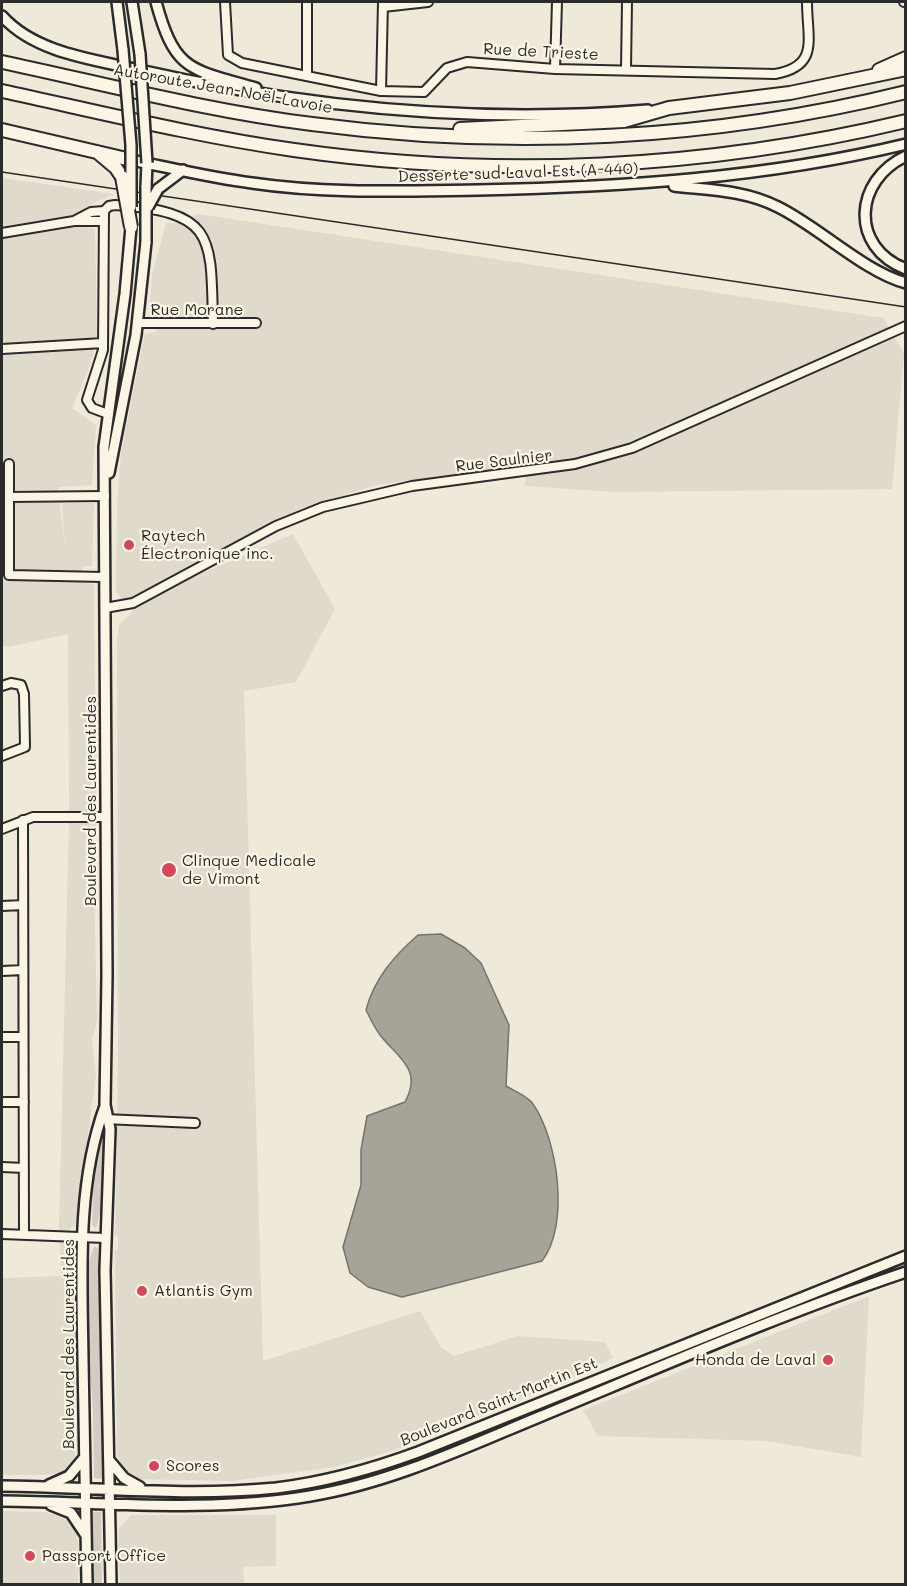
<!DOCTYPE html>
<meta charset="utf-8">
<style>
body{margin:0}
#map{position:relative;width:907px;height:1586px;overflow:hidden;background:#efe9da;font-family:Mali,sans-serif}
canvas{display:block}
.frame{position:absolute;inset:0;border:3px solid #2b2b2b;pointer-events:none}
</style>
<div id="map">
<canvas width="907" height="1586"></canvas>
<div class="frame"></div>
</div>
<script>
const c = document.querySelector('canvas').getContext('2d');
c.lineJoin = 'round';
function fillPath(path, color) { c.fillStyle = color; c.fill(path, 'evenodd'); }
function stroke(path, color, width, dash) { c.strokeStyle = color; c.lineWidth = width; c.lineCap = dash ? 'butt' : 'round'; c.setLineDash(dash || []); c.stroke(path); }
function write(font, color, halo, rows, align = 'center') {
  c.font = font + ' Mali,sans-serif'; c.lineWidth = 4.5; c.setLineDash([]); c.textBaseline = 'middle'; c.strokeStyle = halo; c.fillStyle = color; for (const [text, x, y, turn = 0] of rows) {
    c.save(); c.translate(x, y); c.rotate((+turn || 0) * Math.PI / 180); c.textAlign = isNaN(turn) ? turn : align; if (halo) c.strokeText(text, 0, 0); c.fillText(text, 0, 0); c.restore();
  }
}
const built = new Path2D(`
 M2,178L114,194L87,206L84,226L95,229L97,339H94L95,349L88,371L72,408L96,425L92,485L58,487L65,549L62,503H94L92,566L82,567V583L94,584L96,825L85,865L94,883L97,1021L92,1040L96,1076L75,1226L70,1228L75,1294V1460L68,1471L46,1475H2V1278L61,1276L59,1227L69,820L68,634L8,647L2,645Z
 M198,214L883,318L904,353L892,489L613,492L525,486L526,465L376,485L302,508L273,521L198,563L168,588L293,534L335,609L296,682L244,691L263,1361L420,1311L441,1347L454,1356L518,1336L605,1342L613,1358L574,1377L392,1451L334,1467L232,1481L137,1479L127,1475L119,1464L117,1453L115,1251L118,1250V1237L115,1236L118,1064L117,641L119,625L133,611L116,592L117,504L121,452L145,334L156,332L155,317L149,316L152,275L166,223H175Z
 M869,1296L861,1457L766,1441L598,1436L583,1410Z
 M2,1511L44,1512L66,1517L76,1528L78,1540V1584H2Z
 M131,1515H276V1566L243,1567L244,1584H120L118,1529Z`);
const green = new Path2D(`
 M102,1131L106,1132L103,1201L96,1228L92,1225L94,1175Z
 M95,1246L98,1249L101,1308L103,1479L94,1478C93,1450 94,1422 92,1394C91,1364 79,1269 95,1246Z
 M570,1395L573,1399L476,1437V1434Z
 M91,1512H101L102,1584H92Z`);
const water = new Path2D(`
 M441,934L465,948L481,963L509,1025L506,1086C514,1091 528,1096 533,1104C558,1140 570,1225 542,1261L402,1297L368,1287L350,1273L343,1247L361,1185V1150L367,1116L405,1102C423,1069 398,1058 380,1035C374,1027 370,1018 366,1010C374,979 394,956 418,935Z`);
const minor = new Path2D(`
 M225,2L228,55L242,63L381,91L424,92L447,68L467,62L555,69L775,74C820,66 807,39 807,2
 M904,2H906
 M383,7L428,2
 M555,69L557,2
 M626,69L627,2
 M307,76V2
 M381,91L383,2
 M104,211L103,350L87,400L92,408L108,414
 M74,221L91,212L104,211L109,206L115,205C215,212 211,235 213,324
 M2,233L74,221H104
 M138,323H256
 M2,349L103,343
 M9,464V575L104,577
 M9,497L105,496
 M105,608L133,603L276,526L323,507L412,486L575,464L632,448L906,326
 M2,686L11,683L21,685L24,694L25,747L2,756
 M23,820L24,1235
 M2,829L33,817H106
 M2,906L23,905
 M2,971L23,970
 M2,1037H22
 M2,1102H24
 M104,1119L195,1123
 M2,1167L24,1168
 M2,1234L105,1238`);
const major = new Path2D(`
 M117,2L123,50
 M132,2L140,54
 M156,2C175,72 190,69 256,88
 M2,16C34,52 90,59 135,69C302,107 476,124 648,110
 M906,156C854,180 849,247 906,269
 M131,160C171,168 211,178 252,183C326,194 403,191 478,190C622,187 765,178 906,144
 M674,186C709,190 745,190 778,207C819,227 863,271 906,283
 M146,187L147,163
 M158,189L183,170
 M109,473L136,335L146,242
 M109,1460L124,1478L140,1487
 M49,1485L69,1476L84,1458
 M2,1486C93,1487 185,1497 276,1488C325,1482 372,1469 418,1452L906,1256
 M2,1501C104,1502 209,1513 310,1496C390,1483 464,1448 539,1417C660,1367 781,1314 906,1272
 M51,1505L71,1513L85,1534
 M87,1584C86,1510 85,1435 83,1360C82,1277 76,1185 105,1106
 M111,1584L105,1270L110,1129L105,1105L107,975L104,447L125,294L131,227`);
const highway = new Path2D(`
 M2,62C105,84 208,111 312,124C509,150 713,140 906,92
 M879,70L906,58
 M2,91C99,112 196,136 294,150C497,179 706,169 906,121
 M460,129L624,121L669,108L790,93L906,69
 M2,130L131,160
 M97,152L116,168L122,177`);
const rail = new Path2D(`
 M2,172L906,307`);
const majorBridge = new Path2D(`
 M123,50L131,145V207
 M140,54L147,163
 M148,207L158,189
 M146,242V187`);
const highwayBridge = new Path2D(`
 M122,177L131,227`);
const markers = [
 [129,545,6,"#d1495b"],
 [169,870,8,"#d1495b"],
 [142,1291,6,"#d1495b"],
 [828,1360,6,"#d1495b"],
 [154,1466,6,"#d1495b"],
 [30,1556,6,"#d1495b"]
];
const streetNames = [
 ["Rue de Trieste",541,52,3],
 ["Autoroute Jean-Noël-Lavoie",223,89,10],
 ["Desserte sud Laval Est (A-440)",518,173,-2],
 ["Rue Morane",197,310],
 ["Rue Saulnier",504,461,-7],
 ["Boulevard des Laurentides",91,801,-90],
 ["Boulevard des Laurentides",69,1344,-90],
 ["Boulevard Saint-Martin Est",499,1402,-22]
];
const poiNames = [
 ["Raytech",141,536],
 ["Électronique inc.",141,554],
 ["Clinque Medicale",182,861],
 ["de Vimont",182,879],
 ["Atlantis Gym",154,1291],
 ["Honda de Laval",816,1360,"right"],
 ["Scores",166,1466],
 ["Passport Office",42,1556]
];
fillPath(built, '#e0dacc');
fillPath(green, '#d2cdc0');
fillPath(water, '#a6a399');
stroke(water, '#75736d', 1.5);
stroke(minor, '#2b2b2b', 12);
stroke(major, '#2b2b2b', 14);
stroke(highway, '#2b2b2b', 16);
stroke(minor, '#fcf5e5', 8);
stroke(major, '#fcf5e5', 9);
stroke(highway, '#fcf5e5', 12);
stroke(rail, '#2b2b2b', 1.5);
stroke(majorBridge, '#2b2b2b', 14, []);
stroke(highwayBridge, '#2b2b2b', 16, []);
stroke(majorBridge, '#fcf5e5', 9);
stroke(highwayBridge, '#fcf5e5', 12);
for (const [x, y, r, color] of markers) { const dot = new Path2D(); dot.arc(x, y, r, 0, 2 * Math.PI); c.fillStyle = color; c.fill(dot); stroke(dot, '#fcf5e5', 2); }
write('16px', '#2b2b2b', '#fcf5e5', streetNames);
write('16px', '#2b2b2b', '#fcf5e5', poiNames, 'left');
</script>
